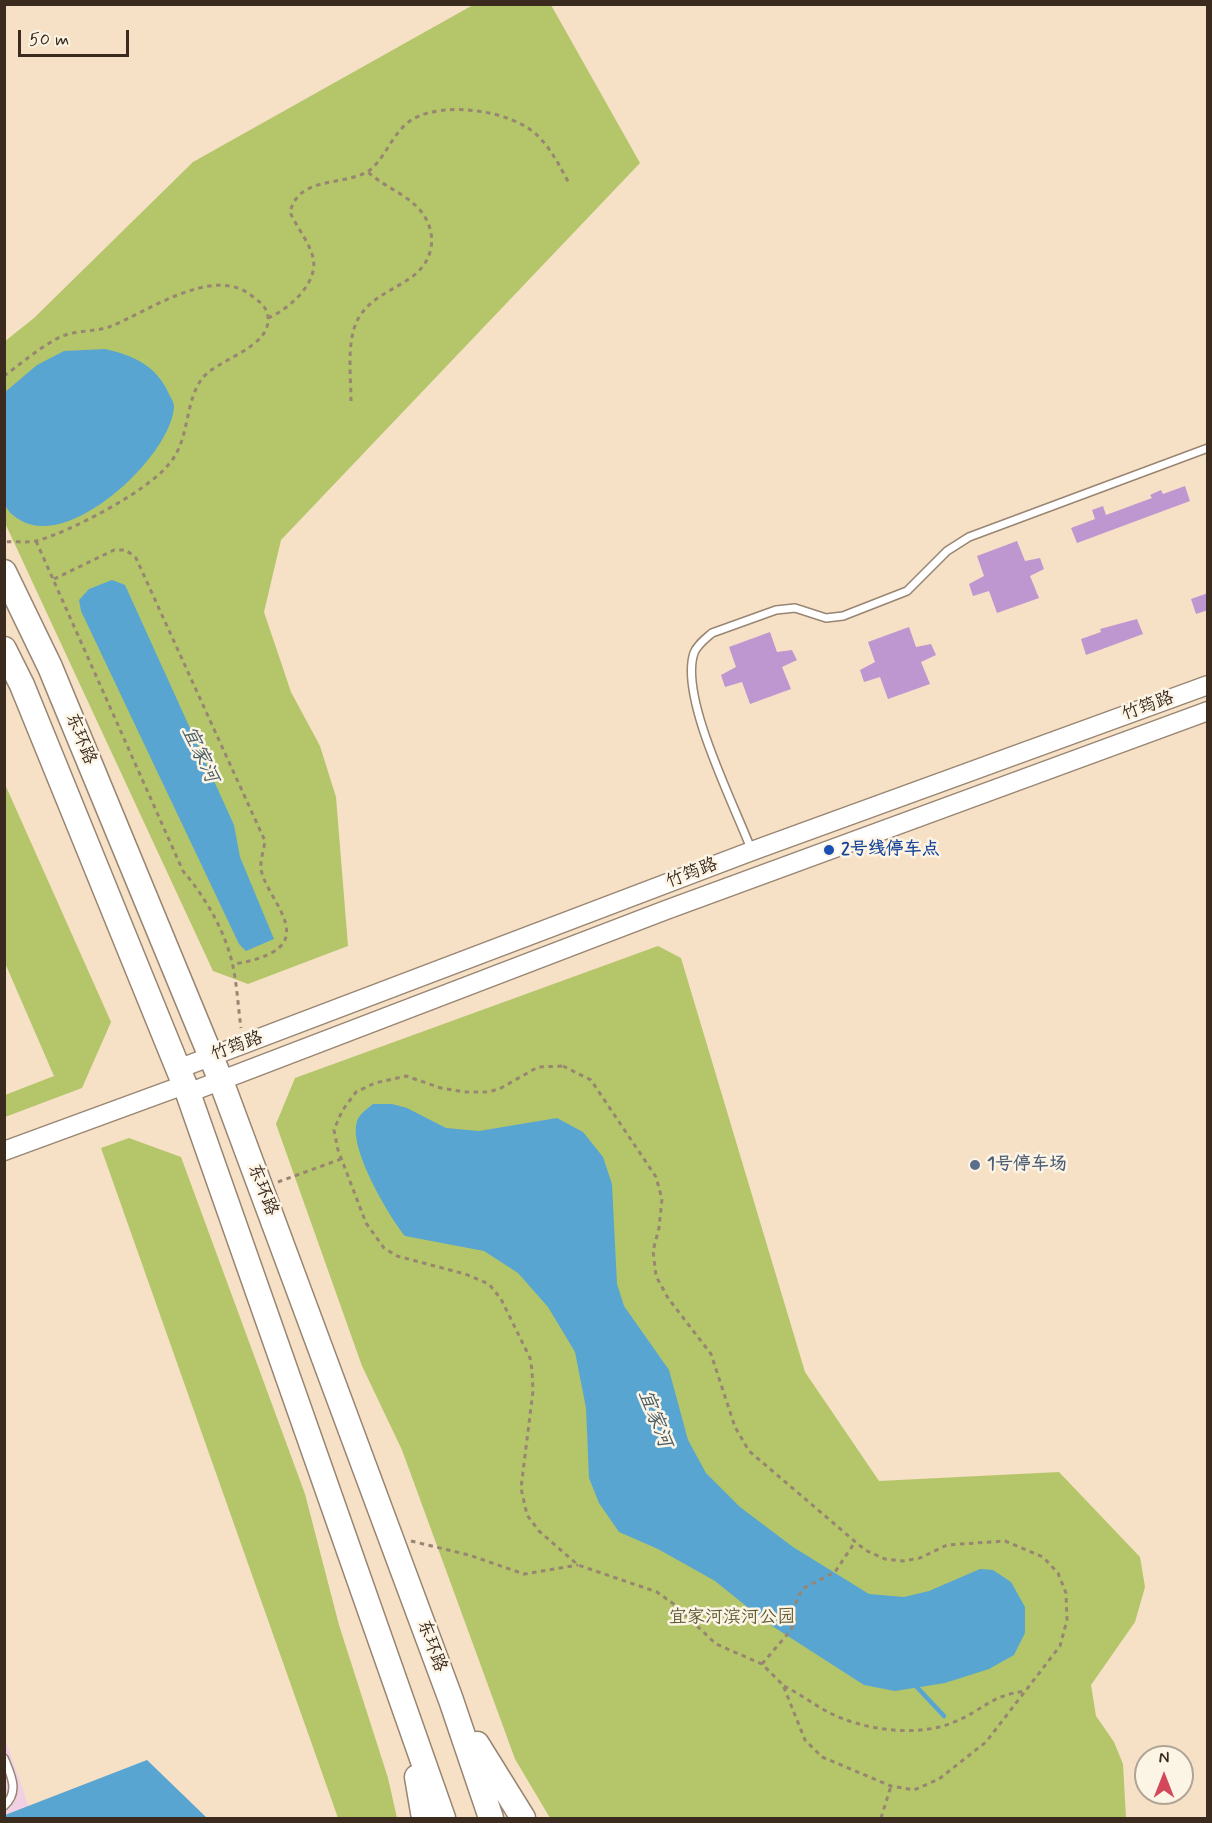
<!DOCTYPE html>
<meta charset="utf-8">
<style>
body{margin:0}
#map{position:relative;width:1212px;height:1823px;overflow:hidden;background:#f6e0c6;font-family:Mynerve,sans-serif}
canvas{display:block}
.frame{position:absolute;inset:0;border:6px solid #3b2a1e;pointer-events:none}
.north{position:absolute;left:1134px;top:1745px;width:60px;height:60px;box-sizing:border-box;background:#fcf5e5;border:2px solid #afa495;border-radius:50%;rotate:0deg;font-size:16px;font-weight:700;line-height:24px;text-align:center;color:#3b2a1e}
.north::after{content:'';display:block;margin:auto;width:21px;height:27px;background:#d1495b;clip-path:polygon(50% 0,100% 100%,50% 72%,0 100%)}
.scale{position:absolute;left:18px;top:30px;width:111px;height:27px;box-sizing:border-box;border:3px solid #3b2a1e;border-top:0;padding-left:8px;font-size:18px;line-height:21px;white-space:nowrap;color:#3b2a1e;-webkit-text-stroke:4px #fcf5e5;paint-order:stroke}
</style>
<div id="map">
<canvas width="1212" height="1823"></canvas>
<div class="frame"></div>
<div class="north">N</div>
<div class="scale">50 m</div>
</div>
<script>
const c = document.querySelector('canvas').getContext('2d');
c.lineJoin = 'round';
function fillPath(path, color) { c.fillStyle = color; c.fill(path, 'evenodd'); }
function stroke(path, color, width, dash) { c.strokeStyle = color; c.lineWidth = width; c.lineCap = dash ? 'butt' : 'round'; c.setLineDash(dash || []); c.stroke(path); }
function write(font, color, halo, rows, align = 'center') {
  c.font = font + ' Mynerve,"LXGW WenKai TC",sans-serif'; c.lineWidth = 5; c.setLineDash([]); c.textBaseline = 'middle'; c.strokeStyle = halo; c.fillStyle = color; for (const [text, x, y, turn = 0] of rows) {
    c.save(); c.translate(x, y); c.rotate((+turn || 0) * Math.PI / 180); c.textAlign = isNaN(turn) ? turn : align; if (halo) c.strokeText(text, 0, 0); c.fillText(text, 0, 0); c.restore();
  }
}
const built = new Path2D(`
 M4,1736L29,1807L4,1815Z`);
const green = new Path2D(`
 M473,5H551L640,163L281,540L264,612L291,692L320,746L336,797L348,946L248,984L213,971L5,523L4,342L34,318L193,162Z
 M4,782L111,1022L82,1088L5,1117V1095L54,1076L5,963Z
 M658,946L681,958L805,1372L879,1481L1059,1472L1140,1557L1145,1587L1135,1622L1091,1685L1096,1716L1114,1742L1123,1764L1126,1818H550L515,1759L402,1450L362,1366L276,1124L295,1078Z
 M129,1138L181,1157L305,1494L339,1625L388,1778L397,1818H338L101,1148Z`);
const water = new Path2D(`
 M105,349C133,355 157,366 169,394C171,398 174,402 174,407C171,456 70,551 20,520C12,515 8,512 5,504V392L37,365L64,351Z
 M112,580L125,585L234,825L240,857L274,939L246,951L239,944L81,611L79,600L89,589Z
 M373,1104H392L407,1108L446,1128L479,1131L557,1118L583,1132L603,1157L612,1184L617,1284L624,1306L669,1370L688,1440L706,1473L740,1507L793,1547L869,1594L904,1597L929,1591L980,1569L993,1570L1011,1582L1025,1607V1633L1014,1655L989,1669L945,1683L895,1691L864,1685L766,1622L715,1581L658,1549L619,1532L599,1503L589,1478L586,1408L575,1352L548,1307L518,1273L484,1251L405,1236C388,1215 352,1153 356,1126C357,1115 366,1110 373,1104Z
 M147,1760L207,1818H5V1815Z`);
const stream = new Path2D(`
 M914,1684L944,1716`);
const building = new Path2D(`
 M1185,486L1190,501L1077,543L1071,528L1095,519L1092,510L1103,506L1106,515L1152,498L1150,495L1161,490L1163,494Z
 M1017,541L1025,561L1040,558L1044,569L1030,576L1039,598L997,613L989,591L973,596L969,584L984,576L977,556Z
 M1208,593V610L1196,614L1191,599Z
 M1137,619L1143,634L1086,655L1081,639L1101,632L1100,629Z
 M909,627L916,647L931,644L936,655L921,662L930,684L888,699L880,677L864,682L860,670L875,662L868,642Z
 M770,632L777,652L792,650L797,660L782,667L791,689L750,704L742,682L725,687L721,675L736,667L729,647Z`);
const path = new Path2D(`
 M268,318C289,309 322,281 312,254C307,239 296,226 290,212C299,177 337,186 365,173C383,165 392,131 413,119C444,101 512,110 538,136C552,150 560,167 570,185
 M4,376C22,363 40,347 60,337C75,330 94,332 109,327C148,312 213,264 252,296C260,302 267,307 268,317C271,349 215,359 201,380C184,405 190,440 169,464C148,491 70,532 36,541C27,543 14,541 4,542
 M351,401C351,376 346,342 358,319C377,285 423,287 431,248C433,236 430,224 423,214C411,196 384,187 368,172
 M36,541L183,871C205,897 224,929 232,962C237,983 238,1007 241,1028
 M54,579L114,550H126L136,558L265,841C264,849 260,861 261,869C265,895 308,932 273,952C260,959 248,962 233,964
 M563,1066L591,1080L656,1177L662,1199L659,1228L653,1251L656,1276L668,1298L711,1354L735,1427L749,1451L865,1550L885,1559L903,1561L920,1558L947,1545L1005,1541L1043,1557L1058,1573L1066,1593L1067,1620L1060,1646L986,1742L939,1779L914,1790L891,1786L822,1757L805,1740L783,1685L762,1664L716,1644L675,1605L657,1592L578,1565L539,1531L527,1515L521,1488L533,1391L532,1370L530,1358L501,1299L489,1284L465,1274L397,1256L384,1248L366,1223L338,1150L334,1130L342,1111L356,1092L375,1083L406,1076L441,1088L465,1092H489L501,1088L538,1067Z
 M278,1182L341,1159
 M411,1541L469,1555L524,1574L578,1565
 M762,1664L791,1630L795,1619L794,1607L802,1589L835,1572L855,1542
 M784,1686C800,1694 813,1704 828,1712C862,1730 918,1738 954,1722C984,1710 989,1696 1025,1691
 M881,1818L891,1786`);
const lane = new Path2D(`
 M751,849C734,804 679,697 694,653C697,645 705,639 712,633L776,610L795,608L826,618L843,616L907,591L947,551L969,537L1208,448
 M4,1758C11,1775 20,1792 4,1806`);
const secondary = new Path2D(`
 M178,1069L752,851L1208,685
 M188,1093L666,910L1208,711
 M4,1151L184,1085`);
const highway = new Path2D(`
 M4,572L50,667L221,1081L451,1700L491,1818
 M4,649L22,685L188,1093L443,1818
 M477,1744L523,1818
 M417,1777L424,1818`);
const markers = [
 [829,850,6,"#1a4fb4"],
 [975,1165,6,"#5c6f8a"]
];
const streetNames = [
 ["竹筠路",1148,707,-20],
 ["东环路",80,739,68],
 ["竹筠路",692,874,-21],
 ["竹筠路",237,1047,-20],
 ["东环路",262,1190,69],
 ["东环路",431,1646,70]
];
const transitNames = [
 ["2号线停车点",841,850]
];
const serviceNames = [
 ["1号停车场",987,1165]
];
const parkNames = [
 ["宜家河滨河公园",732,1618]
];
const waterNames = [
 ["宜家河",199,755,65],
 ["宜家河",654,1419,69]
];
fillPath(built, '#f1d0e3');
fillPath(green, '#b4c669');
fillPath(water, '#58a5d1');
stroke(stream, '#58a5d1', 4.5);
fillPath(building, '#be97d0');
stroke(lane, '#988572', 10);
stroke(secondary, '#988572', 21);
stroke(highway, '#988572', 27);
stroke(path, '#988572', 3, [4.5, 4.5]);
stroke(lane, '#fff', 7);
stroke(secondary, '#fff', 18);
stroke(highway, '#fff', 24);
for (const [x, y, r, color] of markers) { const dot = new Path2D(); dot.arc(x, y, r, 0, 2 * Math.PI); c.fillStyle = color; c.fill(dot); stroke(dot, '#fcf5e5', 2); }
write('18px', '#3b2a1e', '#fcf5e5', streetNames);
write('bold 18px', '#164399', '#fcf5e5', transitNames, 'left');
write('bold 18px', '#4e5e75', '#fcf5e5', serviceNames, 'left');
write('18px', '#5f5934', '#fcf5e5', parkNames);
write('italic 20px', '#475b66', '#fcf5e5', waterNames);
</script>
